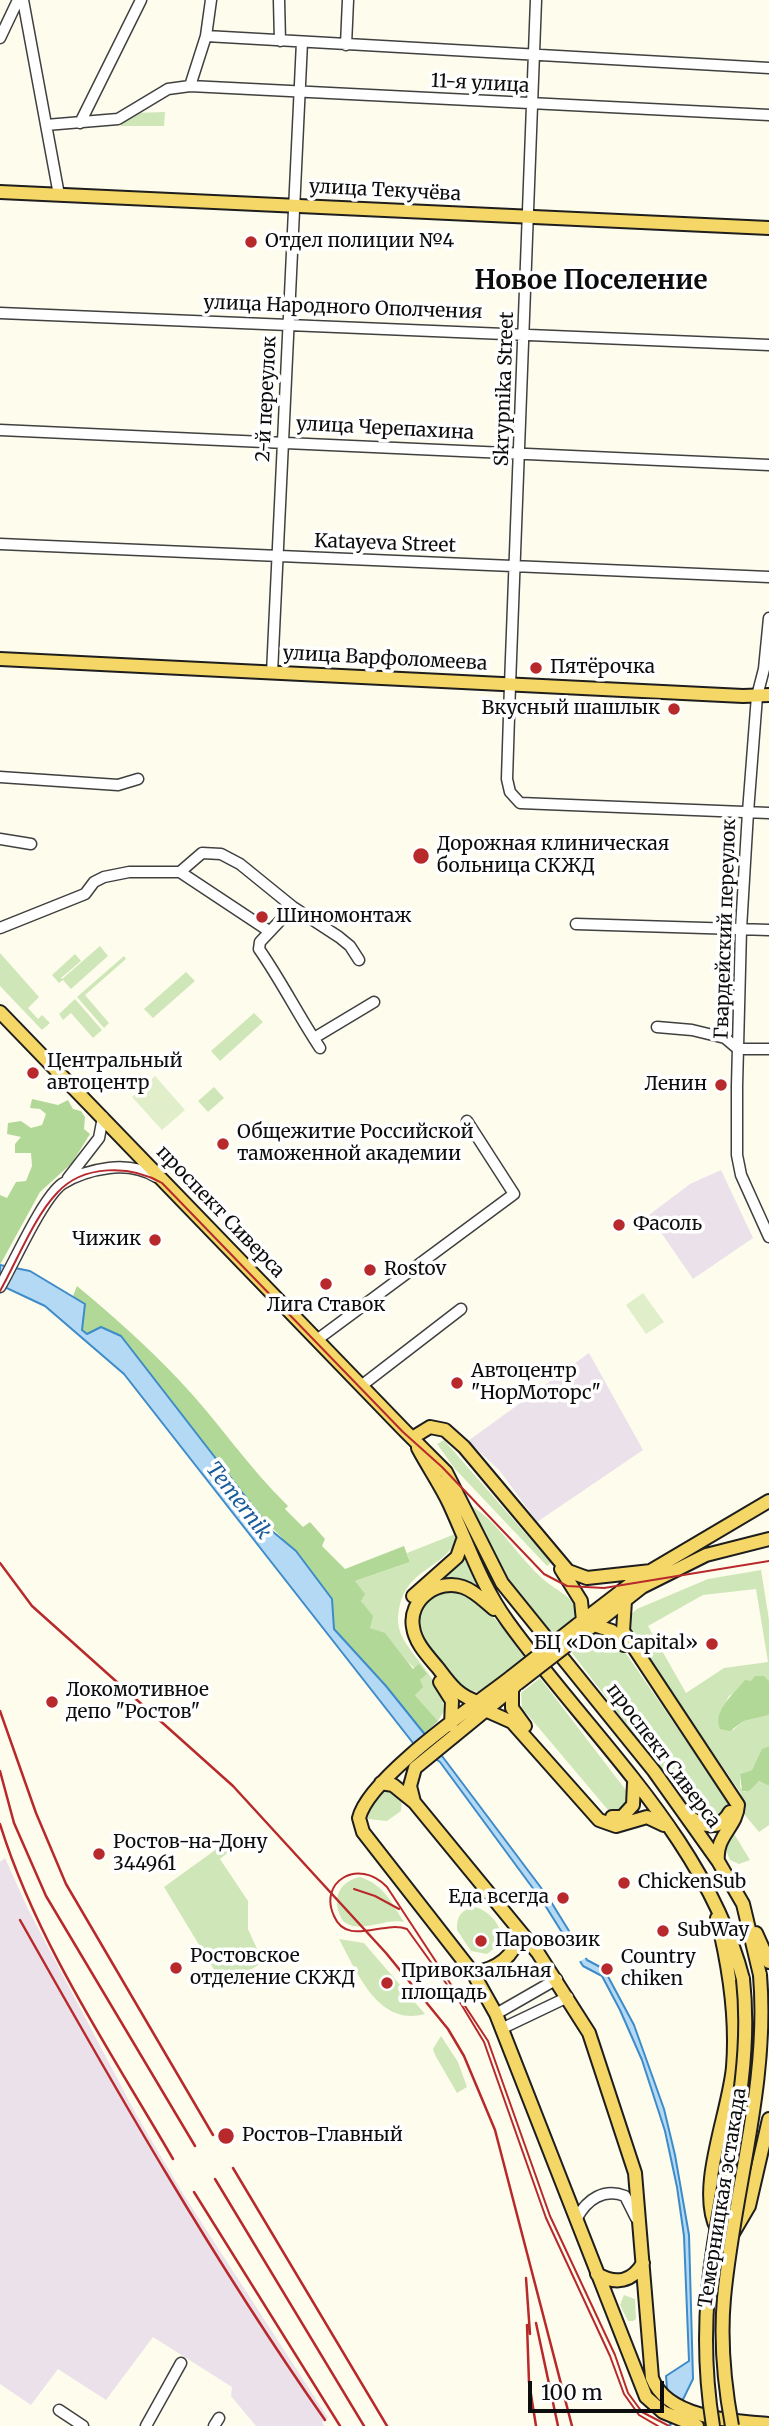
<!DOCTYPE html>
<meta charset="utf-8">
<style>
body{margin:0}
#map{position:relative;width:769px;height:2426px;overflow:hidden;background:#fefced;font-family:Merriweather,serif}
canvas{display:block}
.scale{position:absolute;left:528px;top:2381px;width:136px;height:32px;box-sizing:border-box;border:4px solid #0d0d0d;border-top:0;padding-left:9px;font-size:21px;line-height:24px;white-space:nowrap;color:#0d0d0d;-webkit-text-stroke:5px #fff;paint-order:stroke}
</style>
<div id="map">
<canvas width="769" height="2426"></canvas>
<div class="scale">100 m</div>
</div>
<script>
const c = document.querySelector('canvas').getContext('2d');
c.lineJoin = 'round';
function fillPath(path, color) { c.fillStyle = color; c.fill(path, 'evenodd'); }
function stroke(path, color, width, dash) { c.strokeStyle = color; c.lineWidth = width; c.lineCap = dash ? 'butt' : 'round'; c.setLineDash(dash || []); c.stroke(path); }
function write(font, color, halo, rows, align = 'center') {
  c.font = font + ' Merriweather,serif'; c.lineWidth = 7; c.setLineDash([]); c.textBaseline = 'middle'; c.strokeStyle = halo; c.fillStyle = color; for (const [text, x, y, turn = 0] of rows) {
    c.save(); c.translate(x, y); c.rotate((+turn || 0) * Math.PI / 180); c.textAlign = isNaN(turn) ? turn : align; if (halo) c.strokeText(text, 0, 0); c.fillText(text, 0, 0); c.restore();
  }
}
const industrial = new Path2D(`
 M721,1170L753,1238L693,1279L649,1215L690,1184Z
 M589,1353L643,1450L537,1522L500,1471L468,1441Z
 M5,1858L28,1909L137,2116L185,2197L328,2418L322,2422L324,2426H256L231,2396L232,2387L153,2337L106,2400L58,2369L31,2405L0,2384V1862Z`);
const green = new Path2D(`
 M165,112L164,126H121L120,122L133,113Z
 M100,946L108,956L71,989L63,980L59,983L52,975L75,954L81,961L61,978L62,979Z
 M0,953L39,997L28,1008L38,1019L42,1015L50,1023L42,1030L0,986Z
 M124,956L126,959L85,995L109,1023L104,1028L77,997Z
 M186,972L195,981L153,1018L144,1009Z
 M75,999L102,1030L93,1038L71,1013L63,1020L59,1014Z
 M254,1013L263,1022L220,1061L211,1051Z
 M214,1087L224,1098L208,1112L198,1101Z
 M444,1440L551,1563L547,1566L455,1469L437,1444Z
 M470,1505C501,1523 521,1564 552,1586C565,1595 577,1601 578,1618L555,1635L505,1578Z
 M455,1534L457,1539C444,1569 406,1568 399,1609C397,1620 398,1630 404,1640C418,1664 442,1682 444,1711L438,1721L415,1695L420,1680L426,1674C400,1665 398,1637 370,1628L355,1581L410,1562L407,1553Z
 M464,1559L479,1586L477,1588L466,1581L444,1577Z
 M761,1570L769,1620V1681L759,1676L729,1696L720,1712L733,1730L744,1721L769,1715V1746L763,1749L752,1770L740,1774V1787L744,1792L759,1781L769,1786V1825L759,1832L744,1814L745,1803L740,1792L629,1630L630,1615L637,1609L708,1579ZM756,1589L768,1662L724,1668L686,1693L648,1626L703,1595Z
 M442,1590C483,1592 501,1627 524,1657L479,1692L463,1689C438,1659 389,1619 442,1590Z
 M598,1631L614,1636L726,1799L728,1808L717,1822L700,1820L572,1653Z
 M540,1678L625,1789L629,1797L623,1811L608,1810L522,1708L521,1693Z
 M387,1789L402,1797L401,1811L387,1821L368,1819V1806Z
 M733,1832L750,1860L739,1864L730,1860L724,1846Z
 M236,1835L241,1836V1842L220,1859L248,1901V1929L263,1962L224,1986L164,1887Z
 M360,1877C383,1884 392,1903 404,1922C384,1918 360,1935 343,1921C331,1902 337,1882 360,1877Z
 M475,1907C490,1911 504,1927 501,1943L487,1954L471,1951L457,1930C456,1916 462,1909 475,1907Z
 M339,1939L364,1943L425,2014C378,2027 357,1972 339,1939Z
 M441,2036L458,2062L467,2087L457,2093L435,2055L433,2049Z
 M624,2295L635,2299L636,2319L633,2321H628L620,2305Z`);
const forest = new Path2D(`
 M32,1099L58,1105L68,1100L73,1109L81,1111L85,1117L84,1129L90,1134L72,1163L40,1192L0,1265V1195L7,1198L16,1182L26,1181L32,1166L31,1153H15V1144L21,1137L7,1134L8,1123L21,1121L31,1128L42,1125L46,1114L40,1109L30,1108Z
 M77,1286C113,1316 147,1346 179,1380C218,1421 247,1466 288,1506L285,1509L303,1527L310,1522L325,1539L322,1546L345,1569L404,1546L410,1562L355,1581L365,1594L361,1601L373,1616L370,1628L385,1633L413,1669L419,1664L427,1674L420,1680L423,1687L415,1695L438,1721L424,1734L387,1686L334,1628L332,1599L281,1537L82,1330L85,1304L73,1296Z
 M755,1676H764L769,1681V1715L744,1721L730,1731L720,1729C712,1710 735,1693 745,1680L751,1681Z
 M769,1746V1786L759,1781L749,1791H742L740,1774L752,1770L762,1749Z`);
const pitch = new Path2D(`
 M155,1076L185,1110L162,1130L132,1097Z
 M643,1293L664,1322L646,1334L626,1305Z`);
const water = new Path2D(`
 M0,1265L30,1271L85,1304L82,1330L87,1334L101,1327L121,1336L272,1531L296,1551L332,1599L334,1629L386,1686L439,1752L548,1897L587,1960L604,1969L634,2025L664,2109L675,2155L689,2235L693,2379L670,2426L666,2376L689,2361L684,2236L677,2187L665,2131L642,2060L620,2010L602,1976L583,1966L543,1902L440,1762L413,1743L124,1374L45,1306L0,1285Z`);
const pier = new Path2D(`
 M572,1930L589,1956L577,1963L561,1937Z`);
const minor = new Path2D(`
 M23,0L59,195
 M279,0L280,41
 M536,0L510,685L507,779L510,792L520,803L769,813
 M206,36L769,68
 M0,38L18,0
 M346,45L348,0
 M190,86L769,115
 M80,123L141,0
 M46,125L118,119L168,89L190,86L206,36L211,0
 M0,313L769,345
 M0,430L769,465
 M0,544L769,577
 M769,618L764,669L757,696L748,812L741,929L737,1086V1155L741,1175L769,1237
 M272,673L302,42
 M0,777L118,785L138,779
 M0,839L31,844
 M180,872L269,931
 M293,907L260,942L259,949C282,982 298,1015 320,1048
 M576,924L769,930
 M0,928L85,894L94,882L104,877L129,872H180L202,853L221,854L240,864L293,907L339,937L350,946L359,960
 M657,1027L692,1030L725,1038L738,1049H769
 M314,1038L374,1002
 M68,1178L99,1138L103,1117
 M0,1287C14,1263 42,1199 62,1184C76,1175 93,1170 109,1168C126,1166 141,1168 156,1177
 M318,1339L514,1194L467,1121
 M361,1386L461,1309
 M496,2014L557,1979
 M503,2028L568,1997
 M577,2218C587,2199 604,2188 625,2196L636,2218
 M59,2410L83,2426
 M146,2426L181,2363
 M214,2426L219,2418`);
const major = new Path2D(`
 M0,192L769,228
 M0,659L743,696L769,695
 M0,1012L404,1430L446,1472L502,1583L654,1771L718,1861L743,1904L760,1975
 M412,1438L430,1427L445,1430L464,1447L568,1571L587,1578L651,1571
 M418,1448C428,1467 440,1484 449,1503C468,1544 481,1585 508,1622C590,1736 707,1839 743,1979
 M561,1569L581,1601L583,1621
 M413,1596L457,1557L463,1540
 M625,1601L623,1631L738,1805C737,1827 715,1836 718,1861
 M577,1625L637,1579L769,1501
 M594,1625L612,1631L624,1645
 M590,1628L642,1587L706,1555L769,1539
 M511,1677C475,1705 368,1778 359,1818L363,1832L473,1973L496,2014L646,2397L663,2412L697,2426
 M440,1682L452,1701L451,1725
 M512,1688V1708L525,1726
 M479,1702C459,1697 450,1684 438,1668C428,1656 415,1643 413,1627C408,1600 438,1578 463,1587C475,1591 484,1601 494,1609
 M485,1710L512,1722L599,1820L616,1826L647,1817L664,1825
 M381,1783L393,1785L414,1802L538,1953L589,2033L635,2173L652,2378C667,2418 732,2421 769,2424
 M414,1802L410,1786L415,1768L514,1687
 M612,1817H622L633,1805L634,1783
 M690,1817C705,1828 720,1830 730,1812
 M717,1918C729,1966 737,2017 733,2067C729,2113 696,2188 717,2229
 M756,1933L769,1962
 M473,1973C498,1969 513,1957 521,1933
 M732,2235L749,2206L769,2119
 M597,2274C616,2285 632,2282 643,2263`);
const tram = new Path2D(`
 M0,1291C17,1261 34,1217 57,1193C83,1164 131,1165 162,1183L403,1432L442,1467L544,1574L567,1586L604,1588L769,1561
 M354,1889L375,1896L399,1909
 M658,2426L639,2415L624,2394L610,2356L546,2218L484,2042L461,2004L407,1929C383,1920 347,1947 334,1916C318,1882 358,1857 387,1887L488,2041L550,2216L615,2355L628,2393L642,2412L669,2426`);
const rail = new Path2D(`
 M0,1563L32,1606L233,1786L386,1953L448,2029L464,2056L495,2130L572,2426
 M0,1711L36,1813L66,1884L213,2135
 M0,1771L14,1823L46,1896L195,2146
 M0,1824C37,1943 111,2052 173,2159
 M20,1920C116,2090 213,2260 325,2420
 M233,2168L387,2426
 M215,2179L364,2426
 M194,2192L340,2426
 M526,2278L530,2334
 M536,2323L558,2426
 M527,2325L529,2382L536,2426`);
const majorBridge = new Path2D(`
 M511,1677L577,1625
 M517,1684L584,1632
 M713,2426C703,2365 704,2305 714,2244C728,2155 753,2069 743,1979
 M732,2426C724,2383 720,2342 724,2298C734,2189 769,2085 760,1975`);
const markers = [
 [251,242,7,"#b8292b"],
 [536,668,7,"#b8292b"],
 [674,709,7,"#b8292b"],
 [421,856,9,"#b8292b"],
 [262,917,7,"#b8292b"],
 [33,1073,7,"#b8292b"],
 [721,1085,7,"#b8292b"],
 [223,1144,7,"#b8292b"],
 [619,1225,7,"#b8292b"],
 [155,1240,7,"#b8292b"],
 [370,1270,7,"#b8292b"],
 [326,1284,7,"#b8292b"],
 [457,1383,7,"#b8292b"],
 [712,1644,7,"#b8292b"],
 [52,1702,7,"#b8292b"],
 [99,1854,7,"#b8292b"],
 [624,1883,7,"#b8292b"],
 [563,1898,7,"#b8292b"],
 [663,1931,7,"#b8292b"],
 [481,1941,7,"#b8292b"],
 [176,1968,7,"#b8292b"],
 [607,1969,7,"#b8292b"],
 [387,1983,7,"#b8292b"],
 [226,2136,9,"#b8292b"]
];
const streetNames = [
 ["11-я улица",480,84,3],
 ["улица Текучёва",385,191,3],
 ["улица Народного Ополчения",343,308,2],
 ["Skrypnika Street",505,389,-88],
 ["2-й переулок",267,399,-87],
 ["улица Черепахина",385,429,3],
 ["Katayeva Street",385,544,2],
 ["улица Варфоломеева",385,659,3],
 ["Гвардейский переулок",726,929,-88],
 ["проспект Сиверса",220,1212,46],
 ["проспект Сиверса",663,1756,53],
 ["Темерницкая эстакада",723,2198,-81]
];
const poiNames = [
 ["Отдел полиции №4",265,242],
 ["Пятёрочка",550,668],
 ["Вкусный шашлык",660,709,"right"],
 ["Дорожная клиническая",437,845],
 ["больница СКЖД",437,867],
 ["Шиномонтаж",276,917],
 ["Центральный",47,1062],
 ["автоцентр",47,1084],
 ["Ленин",707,1085,"right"],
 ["Общежитие Российской",237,1133],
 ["таможенной академии",237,1155],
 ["Фасоль",633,1225],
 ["Чижик",141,1240,"right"],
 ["Rostov",384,1270],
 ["Лига Ставок",326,1306,"center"],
 ["Автоцентр",471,1372],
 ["\"НорМоторс\"",471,1394],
 ["БЦ «Don Capital»",698,1644,"right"],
 ["Локомотивное",66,1691],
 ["депо \"Ростов\"",66,1713],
 ["Ростов-на-Дону",113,1843],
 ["344961",113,1865],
 ["ChickenSub",638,1883],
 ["Еда всегда",549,1898,"right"],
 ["SubWay",677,1931],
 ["Паровозик",495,1941],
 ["Ростовское",190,1957],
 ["отделение СКЖД",190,1979],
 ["Country",621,1958],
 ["chiken",621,1980],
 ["Привокзальная",401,1972],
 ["площадь",401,1994],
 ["Ростов-Главный",242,2136]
];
const waterNames = [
 ["Temernik",238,1501,52]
];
const districtNames = [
 ["Новое Поселение",591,282]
];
fillPath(industrial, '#eae1eb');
fillPath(green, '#cfe7b8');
fillPath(forest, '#b2d898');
fillPath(pitch, '#e0efc9');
fillPath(water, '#b3d9f4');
stroke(water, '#3d8bc9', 2);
fillPath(pier, '#fefced');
stroke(minor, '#404040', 13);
stroke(major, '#1e1e1e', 16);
stroke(minor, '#fff', 10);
stroke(major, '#f4d767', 12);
stroke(tram, '#b8292b', 2);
stroke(rail, '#b8292b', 2.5);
stroke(majorBridge, '#1e1e1e', 16, []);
stroke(majorBridge, '#f4d767', 12);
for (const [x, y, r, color] of markers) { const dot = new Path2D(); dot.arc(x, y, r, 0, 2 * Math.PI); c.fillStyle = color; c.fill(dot); stroke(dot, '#fff', 2.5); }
write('19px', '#0d0d0d', '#fff', streetNames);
write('19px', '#0d0d0d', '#fff', poiNames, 'left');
write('italic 21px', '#1a5d9a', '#fff', waterNames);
write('bold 26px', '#0d0d0d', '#fff', districtNames);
</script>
